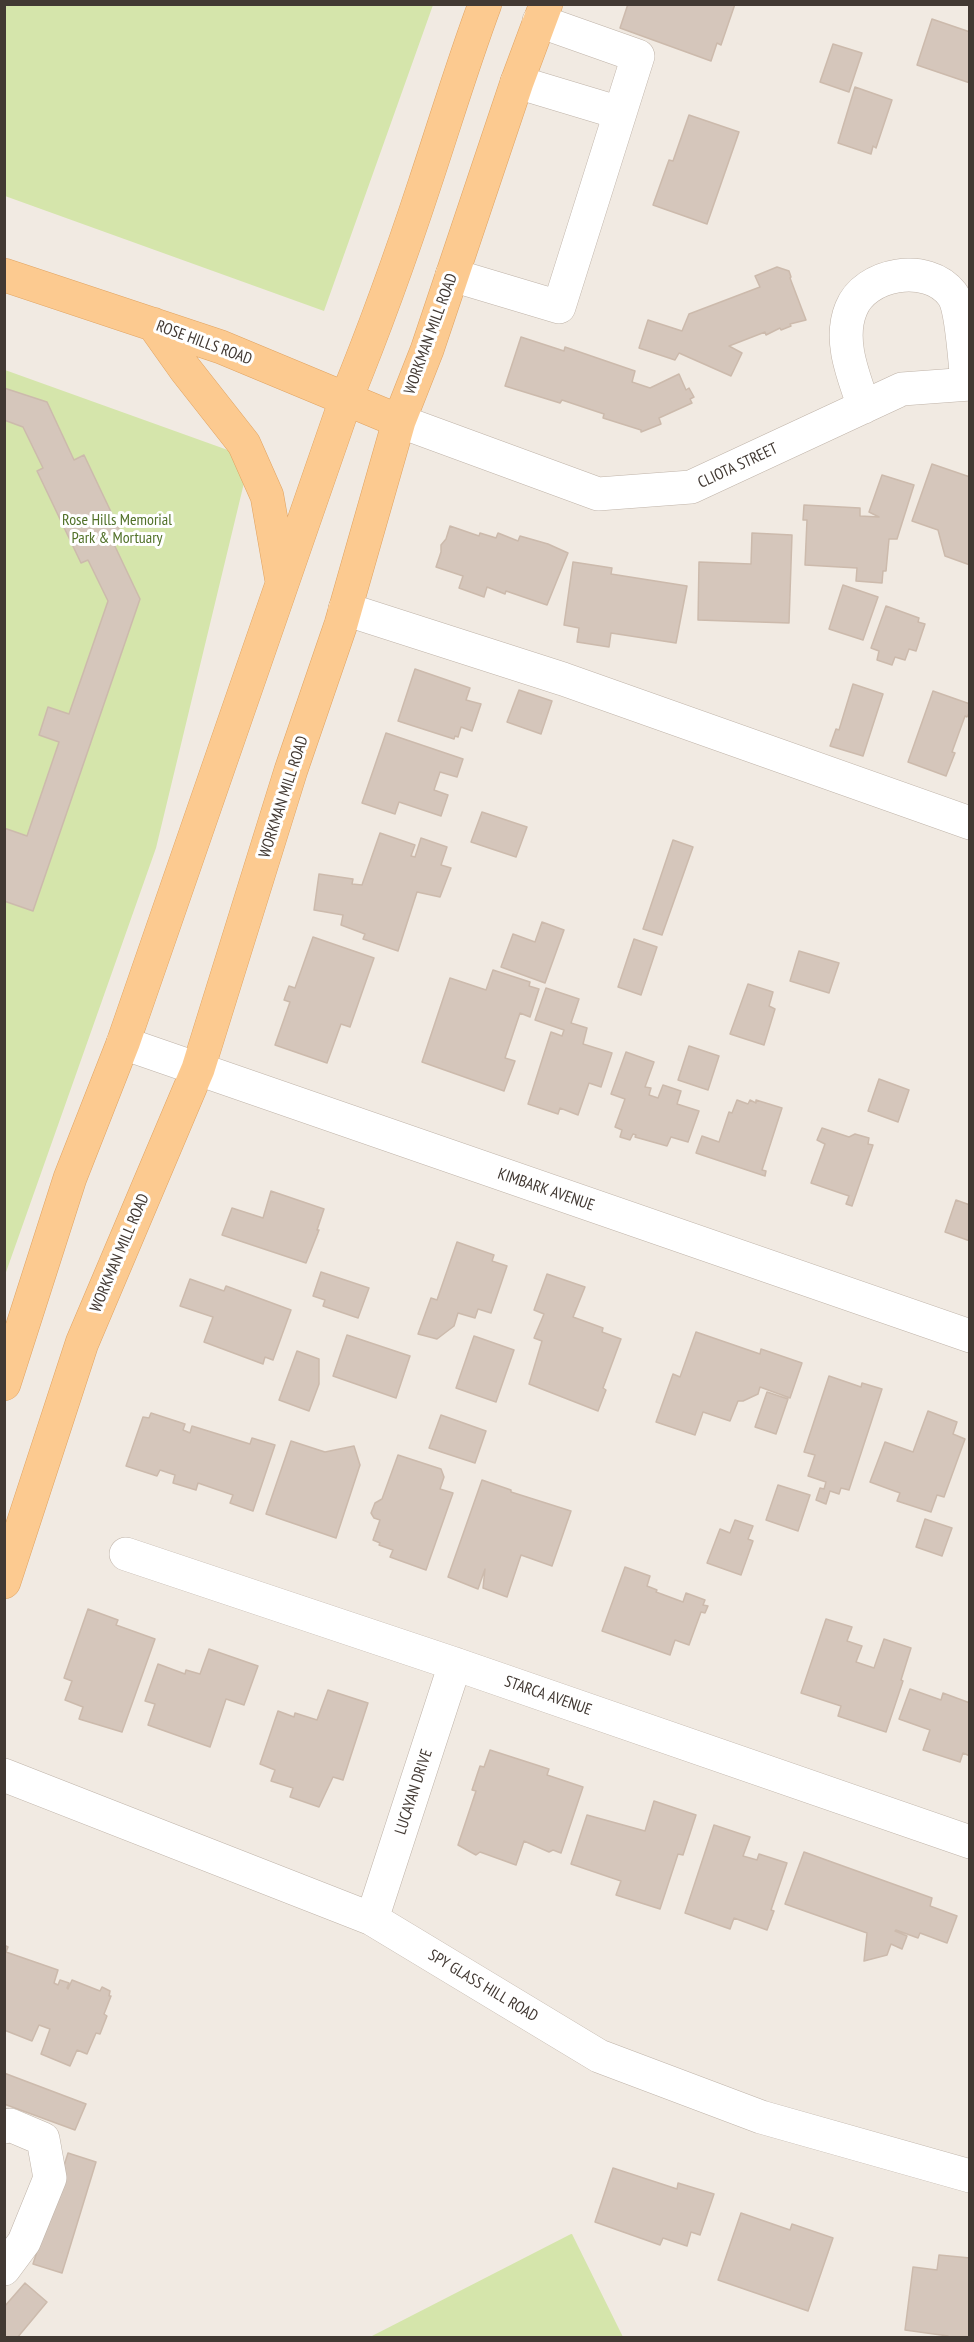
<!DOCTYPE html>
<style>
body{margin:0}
#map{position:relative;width:974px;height:2342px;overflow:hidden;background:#f1eae2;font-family:"PT Sans Narrow",sans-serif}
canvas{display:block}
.frame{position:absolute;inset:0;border:6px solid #423933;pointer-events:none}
</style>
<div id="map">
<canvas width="974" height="2342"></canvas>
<div class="frame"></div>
</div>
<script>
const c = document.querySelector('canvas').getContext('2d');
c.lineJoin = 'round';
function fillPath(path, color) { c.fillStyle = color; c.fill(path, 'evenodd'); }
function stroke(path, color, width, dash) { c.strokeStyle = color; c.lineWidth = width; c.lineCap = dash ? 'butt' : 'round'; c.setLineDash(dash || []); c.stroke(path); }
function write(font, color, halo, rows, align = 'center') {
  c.font = font + ' "PT Sans Narrow",sans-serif'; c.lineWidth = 6; c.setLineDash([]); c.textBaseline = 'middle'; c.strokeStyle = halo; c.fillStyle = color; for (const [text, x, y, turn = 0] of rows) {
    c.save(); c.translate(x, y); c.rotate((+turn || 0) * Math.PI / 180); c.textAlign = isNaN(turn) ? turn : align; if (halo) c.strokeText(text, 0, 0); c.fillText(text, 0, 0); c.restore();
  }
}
const green = new Path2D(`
 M4,5H433L324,311L5,196Z
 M5,370L250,458L156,848L5,1275Z
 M572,2234L623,2337H370L571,2234Z`);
const building = new Path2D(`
 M628,4H735L721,45L717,43L711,61L620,28Z
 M932,19L970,32V83L917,65Z
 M833,44L862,53L849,92L820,82Z
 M855,87L892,100L876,148L873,146L871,154L838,143Z
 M689,115L739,132L707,224L653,205L669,160L673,161Z
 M777,267L789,271L791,277L790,278L806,320L790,324L791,326L781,330L780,328L766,335L765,332L729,346L742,353L731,376L679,353L675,360L639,348L648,320L682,331L689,314L760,287L755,276Z
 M521,337L564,351L565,347L635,371L632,382L650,388L679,374L686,390L689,388L694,397L690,399L692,403L659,418L661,424L641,432V430L603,418L604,414L562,400L560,403L505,386Z
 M4,388L47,402L74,460L84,455L122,535L112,540L140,599L33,911L4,901V828L27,836L59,742L39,735L48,707L69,714L108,601L88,560L81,563L37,471L43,468L23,427L4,420Z
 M932,464L970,477V565L945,556L938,530L912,521Z
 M882,475L914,485L897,539H889L886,571H883L882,583L856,581L857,568L805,565L807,520H803L804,505L860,508V516L879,517L869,512Z
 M450,526L479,536L480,533L496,538L498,533L518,541L520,536L548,544L568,553L547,605L506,591L505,594L487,587L484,597L459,588L463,576L436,567L441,552V545L446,539Z
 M752,533L792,535L789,623L698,620L699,562L751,564Z
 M573,562L612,568L611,574L687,586L676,643L611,633L609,647L577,642L579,628L564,625Z
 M843,585L878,597L863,640L829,629Z
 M886,606L919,618L918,622L925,624L916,651L909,649L905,660L895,657L892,665L877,660L879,651L871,648Z
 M415,669L470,688L466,700L481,704L472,731L461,727L458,737L455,736L454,739L398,721Z
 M853,684L883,694L863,756L830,746L836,729L839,730Z
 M519,690L552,701L541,734L507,722Z
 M933,691L970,704V711L967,717L965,716L952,752L955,753L946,776L908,762Z
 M386,733L463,759L457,777L440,772L434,790L448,795L441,816L399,802L395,814L362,803Z
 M482,812L527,827L516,857L471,842Z
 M380,833L415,845L411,856L415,857L421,838L447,847L441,865L451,868L440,897L417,892L398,951L363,939L365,934L341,925L343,915L314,910L319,874L353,879L352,884L362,885Z
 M673,840L693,847L662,935L643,929Z
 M542,922L564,930L545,983L501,967L513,934L535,942Z
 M313,937L374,958L350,1027L341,1024L327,1063L275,1045L290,1002L284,1000L289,986L295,988Z
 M634,939L657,947L641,995L618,987Z
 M799,951L839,963L829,993L790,981Z
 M493,970L530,982L529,986L539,989L530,1017L520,1013L505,1058L515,1061L504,1091L422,1062L450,978L486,990Z
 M748,984L773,992L769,1006L775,1009L764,1045L730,1034Z
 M546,988L579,999L571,1023L587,1028L583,1044L612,1053L601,1087L589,1083L578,1115L560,1108L558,1114L528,1104L551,1032L562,1036L564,1030L535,1020Z
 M689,1046L719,1056L708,1090L678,1080Z
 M626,1052L654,1062L645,1087L651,1088L649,1095L658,1098L663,1085L681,1091L677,1104L699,1111L688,1142L671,1137L667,1146L635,1137L636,1135L633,1134L630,1140L620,1137L622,1130L615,1127L625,1099L611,1094Z
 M879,1079L909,1090L898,1122L868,1111Z
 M737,1100L748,1104L750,1100L756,1103V1100L782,1108L762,1170L766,1171L765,1176L696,1153L702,1136L719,1142L729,1112L732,1113Z
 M822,1128L849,1137L855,1134L869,1138L868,1144L873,1145L852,1206L846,1204L849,1196L811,1183L825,1144L817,1140Z
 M271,1191L324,1209L317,1230H319L306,1263L222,1235L232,1208L263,1218Z
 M956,1200L970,1205V1241L945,1232Z
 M457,1242L494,1255L492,1261L507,1266L491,1313L478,1309L475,1318L458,1313L454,1326L437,1339L418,1334L431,1298L437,1300Z
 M321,1272L369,1288L358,1318L323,1306L325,1300L313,1296Z
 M547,1274L585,1287L573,1317L603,1328L602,1332L621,1339L603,1388L606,1390L598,1411L529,1384L542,1341L534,1338L544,1314L534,1310Z
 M190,1279L224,1291L226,1286L291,1310L273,1360L265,1357L263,1364L204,1342L213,1317L180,1306Z
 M696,1332L760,1354L761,1349L802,1363L790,1398L760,1387L758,1394L743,1401H738L730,1421L703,1412L695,1435L656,1422L673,1374L680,1377Z
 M347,1335L410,1356L396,1398L333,1376Z
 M474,1336L514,1350L496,1402L456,1388Z
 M297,1351L319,1359V1384L309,1411L279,1400Z
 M829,1376L861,1387L862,1383L882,1389L849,1490L841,1488L839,1494L830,1491L826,1504L816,1500L820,1488L824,1489L826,1482L808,1476L815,1455L804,1452Z
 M767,1392L788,1399L776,1434L755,1427Z
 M928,1411L957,1422L953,1434L965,1439L944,1497L937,1495L931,1512L897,1501L900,1493L870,1482L885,1442L913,1452Z
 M151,1413L185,1424L183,1430L190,1433L192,1426L250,1444L252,1438L275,1445L253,1511L230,1503L233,1495L198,1483L196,1490L173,1483L175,1475L160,1470L157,1476L126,1466L143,1417L149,1418Z
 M441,1415L486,1431L475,1463L429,1448Z
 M291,1441L325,1452L354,1446L360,1465L336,1538L266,1514Z
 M398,1455L441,1469L444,1477L440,1489L453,1493L426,1570L390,1557L393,1550L379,1545L380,1543L373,1540L380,1520L374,1518L371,1513L375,1503L382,1499Z
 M482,1480L511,1490V1492L571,1511L552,1566L521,1555L507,1597L483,1588L485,1569L478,1589L448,1577Z
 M778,1485L810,1495L798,1531L766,1520Z
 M925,1519L952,1528L942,1556L916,1547Z
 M735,1520L753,1526L748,1539L753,1541L741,1575L707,1563L720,1529L730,1533Z
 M625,1567L650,1576L647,1586L657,1590L656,1592L683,1602L686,1593L705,1600L703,1605L708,1606L705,1613L701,1612L689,1645L675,1640L670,1655L602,1631Z
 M88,1609L118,1620L116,1625L155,1639L122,1732L79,1719L83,1707L65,1700L72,1681L64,1678Z
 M826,1619L852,1627L847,1641L862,1646L856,1662L874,1668L884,1639L911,1648L901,1680L903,1681L886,1732L838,1716L841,1706L801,1693Z
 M209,1649L258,1666L244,1705L226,1699L210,1747L148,1725L155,1704L145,1701L158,1664L185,1674L186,1670L200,1674Z
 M910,1689L941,1700L943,1693L970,1703V1756L963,1753L960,1762L923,1750L930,1730L899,1719Z
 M328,1690L368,1703L343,1780L333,1777L319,1807L290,1797L293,1788L271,1781L275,1770L260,1764L278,1711L294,1717L295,1713L317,1720Z
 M490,1750L549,1769L547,1775L583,1787L561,1853L553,1850L549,1852L524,1841L516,1865L480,1852L476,1855L458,1845L476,1791L472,1790L480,1766L484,1767Z
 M654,1801L696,1815L683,1855L678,1854L660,1909L616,1895L621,1881L571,1864L587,1815L645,1831Z
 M714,1825L750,1837L743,1856L757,1860L759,1854L787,1863L771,1910L774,1911L767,1930L734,1918L730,1929L685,1913Z
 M804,1852L932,1898L930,1906L957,1916L947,1943L920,1933L918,1938L896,1930L895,1931L907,1936L902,1949L891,1944L887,1955L864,1961L867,1933L785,1904Z
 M4,1945L8,1947L6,1952L58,1970L54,1983L58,1985L60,1980L69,1983L67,1988L68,1989L72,1980L100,1991L102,1987L110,1991L109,1996H111L104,2014L107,2016L100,2034L96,2033L87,2054L77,2050L70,2066L41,2054L50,2029L39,2025L32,2041L4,2030Z
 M4,2073L86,2104L75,2130L4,2104Z
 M68,2153L96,2162L62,2273L33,2264Z
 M613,2168L677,2189L678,2183L714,2194L700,2235L691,2232L687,2246L663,2238L660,2245L595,2222Z
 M741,2213L790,2230L792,2224L833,2238L808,2311L718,2280Z
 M939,2255L970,2258V2338H948V2336L905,2330L913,2267L937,2270Z
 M25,2283L47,2302L17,2338H4V2307Z`);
const minor = new Path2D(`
 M517,82L620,113
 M452,275L559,307L638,56L539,21
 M864,407C854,377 838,341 851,309C865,273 927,262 952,294C962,307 965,365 967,384
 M399,421L598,494L691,487L902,389L970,384
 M345,609L563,679L970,823
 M123,1043L970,1336
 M126,1554L455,1664L970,1842
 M4,1775L372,1919L599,2056L761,2117L970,2176
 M372,1919L455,1664
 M4,2127L10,2125L43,2139L50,2178L24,2242L4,2269`);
const major = new Path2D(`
 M4,275L221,347L399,421
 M153,324L185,369L244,444L267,496L282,582
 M4,1384L70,1178L123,1043L346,399C375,328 401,256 425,183C445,123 463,63 485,4
 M4,1582L82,1343L198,1069L291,770L341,624L399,421L427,350L517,82L546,4`);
const streetNames = [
 ["WORKMAN MILL ROAD",431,334,-70],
 ["ROSE HILLS ROAD",204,343,20],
 ["CLIOTA STREET",738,466,-25],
 ["WORKMAN MILL ROAD",284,797,-72],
 ["KIMBARK AVENUE",546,1190,19],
 ["WORKMAN MILL ROAD",120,1253,-67],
 ["STARCA AVENUE",548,1696,19],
 ["LUCAYAN DRIVE",414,1792,-72],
 ["SPY GLASS HILL ROAD",483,1986,31]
];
const parkNames = [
 ["Rose Hills Memorial",117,520],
 ["Park & Mortuary",117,538]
];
fillPath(green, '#d5e5ab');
fillPath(building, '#d5c6bb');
stroke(building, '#ccbaac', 1.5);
stroke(minor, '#bfb3a8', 34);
stroke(major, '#e0a361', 34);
stroke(minor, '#fff', 33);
stroke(major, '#fcca90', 33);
write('16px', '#423933', '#fff', streetNames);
write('16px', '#517129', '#fff', parkNames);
</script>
